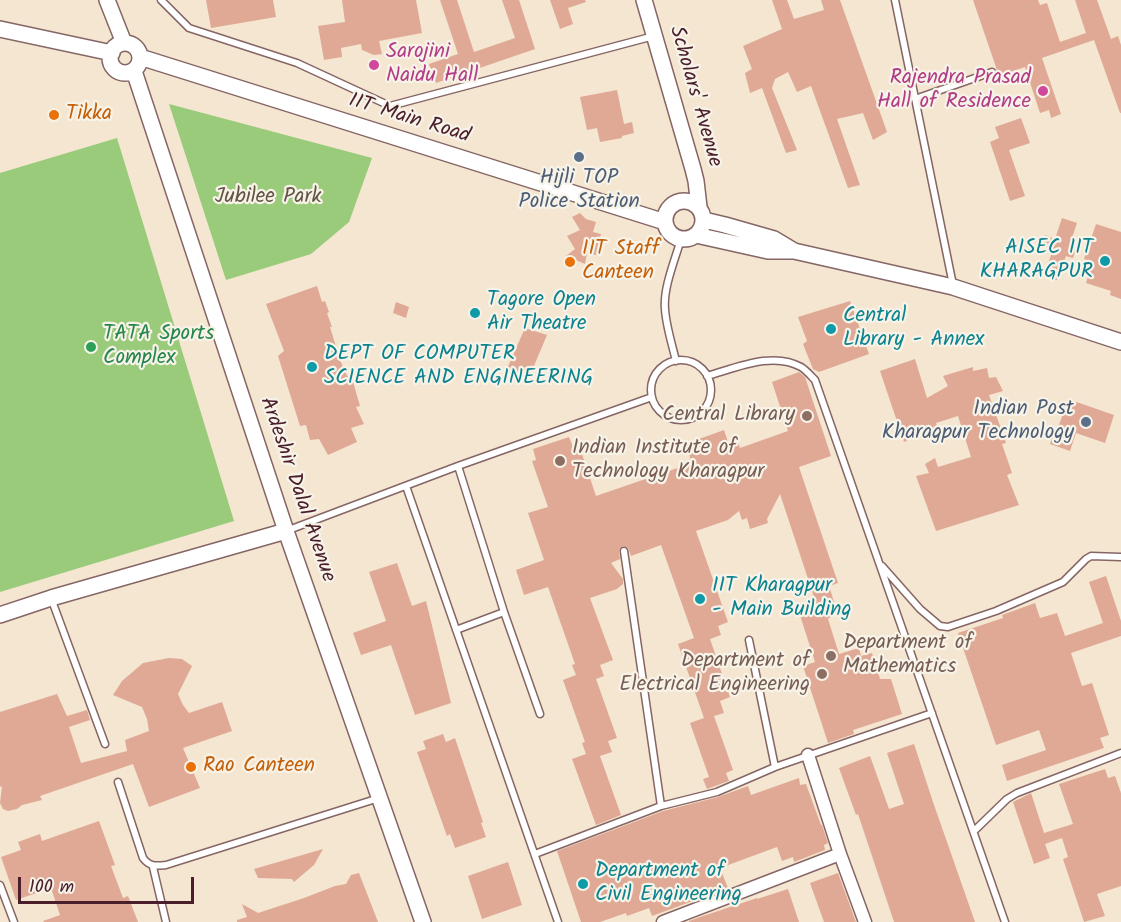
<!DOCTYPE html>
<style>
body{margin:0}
#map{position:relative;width:1121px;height:922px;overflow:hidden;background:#f4e6d0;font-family:Kalam,sans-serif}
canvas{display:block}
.scale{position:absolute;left:18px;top:877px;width:176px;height:27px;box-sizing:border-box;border:3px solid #4a1f2b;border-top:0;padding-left:8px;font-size:18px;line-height:21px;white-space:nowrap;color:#4a1f2b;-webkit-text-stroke:4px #f7f3e8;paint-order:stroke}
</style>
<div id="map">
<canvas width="1121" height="922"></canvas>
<div class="scale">100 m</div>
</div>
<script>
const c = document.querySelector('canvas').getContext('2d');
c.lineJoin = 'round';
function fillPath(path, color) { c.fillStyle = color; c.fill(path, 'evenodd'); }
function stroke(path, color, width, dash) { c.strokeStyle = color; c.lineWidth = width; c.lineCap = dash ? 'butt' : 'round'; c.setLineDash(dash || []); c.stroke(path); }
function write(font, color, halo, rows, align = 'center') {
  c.font = font + ' Kalam,sans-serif'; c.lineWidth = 4.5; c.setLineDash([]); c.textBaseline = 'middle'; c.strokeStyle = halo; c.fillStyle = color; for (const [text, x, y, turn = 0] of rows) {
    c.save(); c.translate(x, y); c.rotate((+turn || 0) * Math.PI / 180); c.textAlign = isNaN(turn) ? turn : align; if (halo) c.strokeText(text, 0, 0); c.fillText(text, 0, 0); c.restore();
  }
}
const green = new Path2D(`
 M169,104L372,158L349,222L311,254L226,280Z
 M117,138L234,521L0,592V173Z`);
const building = new Path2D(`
 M206,0H273L276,17L211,28Z
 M342,0H416L422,33L379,41L382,54L374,55L362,50L361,44L341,48L342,57L324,60L318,26L345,22Z
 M440,0H457L474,52L515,38L502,0H519L535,49L436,83L429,64L458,54Z
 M550,0H585L586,2L568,8L573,24L560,29Z
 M772,0H787L794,19L824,10L821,0H840L887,132L873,140L863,113L837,119L860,185L848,188L811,86L797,92L788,72L775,79L772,88L797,150L786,153L762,88L750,93L745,73L752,69L743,46L782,29Z
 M973,0H1038L1040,5L1047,3L1060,42L1086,33L1075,0H1097L1111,39L1118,36L1121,45V113H1120L1094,40L1042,58L1061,114L1051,118L1049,110L1040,113L1025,67L999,76Z
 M617,90L624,124L632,122L634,133L622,136V138L600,142L597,128L587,130L580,97Z
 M1021,118L1030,143L1009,150L1025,196L1010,201L990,142L999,138L995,127Z
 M580,213L586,219L596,222L593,232L601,234L596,255L587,253L585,264L566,256L575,249L567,236L580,230L572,217Z
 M1062,218L1077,223L1069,247L1076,249L1073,258L1066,256L1057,280L1044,276L1053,249L1042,245L1045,235L1055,239Z
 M1096,224L1121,232V299L1110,295L1111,291L1086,283L1093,262L1084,259Z
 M317,286L322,302L325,301L329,312L327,313L332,327H330L340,360L347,376L351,375L360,406L356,407L364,424L351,428L357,442L328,455L319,439L310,440L306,425L300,426L278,356L284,351L266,304Z
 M850,301L869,354L819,372L813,369L803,344L807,341L798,317Z
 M396,302L409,307L406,318L393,313Z
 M525,328L547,335L528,380L506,371Z
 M915,359L927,398L948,386L943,376L973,367V371L987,368L989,378L996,377L1003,391L989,395L1006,443L1002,444L1012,473L1007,475L1019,505L936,531L916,476L929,473L925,464L935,458L938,467L971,457L958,416L936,423L937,426L904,442L880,371Z
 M799,372L805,377L831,456L799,467L838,583L829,586L837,611L828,619L839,654L859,648L861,656L872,653L880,679H891L902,714L853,730L854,734L828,743L803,666L815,662L798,609L816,603L780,494L767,519L768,523L750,529L747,518L742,520L739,511L728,520L696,531L728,622L718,626L721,635L710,639L730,697L720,701L724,713L714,716L733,770L726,773L729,781L707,789L703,779L709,777L690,723L704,718L678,644L694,638L661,545L631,556L628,548L623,546L619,550L620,559L611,563L623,579V584L617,589L590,598L613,660L600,665L604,676L596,679L617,738L608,741L612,752L600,756L621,815L596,825L572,759L586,754L582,743L585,742L563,680L576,675L572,665L575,664L548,587L524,595L516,570L544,560L528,513L548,507L532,461L536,460L533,449L569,437L573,447L579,445L596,496L692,463L685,444L724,430L729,445L738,442L740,448L788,431L772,382Z
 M1068,399L1114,415L1105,443L1076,433L1070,451L1050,444L1054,431H1057Z
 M397,563L412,606L426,601L451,703L415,715L391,645L361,655L353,633L386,621L369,572Z
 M1106,576L1121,621V636L1071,653L1082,686L1092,683L1109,735L1100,738L1104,748L1007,781L1002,765L1046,750L1039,730L996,745L958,633L1003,618L1002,615L1035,603L1040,618L1057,613L1065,636L1103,623L1089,582Z
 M169,658L182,659L192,666L178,694L183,705L189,713L222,702L232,731L183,748L200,788L149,807L133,764L40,796L42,800L22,805L17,809L8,811L3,809L0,803L2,786L0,787V712L57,694L67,716L87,710L90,720L69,727L81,763L127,751L125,740L149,731L147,719L142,707L113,695L122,681L143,663Z
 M443,734L446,742L455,738L483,822L481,823L486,837L455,848L450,834L447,836L417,752L426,749L423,741Z
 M914,744L933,802L975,922H894L858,814L856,815L839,768L870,756L889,809L904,804L887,753Z
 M1105,769L1108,778L1115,776L1121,793V886L1097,894L1105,916L1084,922L1063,859L1068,857L1062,838L1045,844L1050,858L1034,864L1013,802L1031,793L1044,833L1073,824L1059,784Z
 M799,778L800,785L806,784L821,825H822L828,843L824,845L825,850L794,862L793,857L782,861L777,847L720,868L728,888L652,916L649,908L627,916L626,913L600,922H581L557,851L663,811L718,797L748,786L751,795Z
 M99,821L115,865L111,866L123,898L128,896L138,922H44L43,921L60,915L51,888L16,900L1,857L21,850L18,842L40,834L42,841Z
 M323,849L314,865L294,882L292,879L258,878L254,869Z
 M508,862L522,905L482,919L468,876Z
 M359,873L378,922H237V920L247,917L242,904L258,913L304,898L335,886L346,884L351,875Z
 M838,873L856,922H824L810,883Z
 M788,889L799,922H689V921L700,917L757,898V899Z`);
const service = new Path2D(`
 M161,0L189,28L297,63L390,106L654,36
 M895,0L953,285
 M915,99L992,72
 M651 390a30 30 0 1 1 60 0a30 30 0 1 1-60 0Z
 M676,361C672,344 666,326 665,309C663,288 675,260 681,239
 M707,376C736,368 773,351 801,367C806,370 811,376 815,380L1005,922
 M458,466L504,612L540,714
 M406,486L558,922
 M286,531L458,466L652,397
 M624,551L661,806
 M882,566L920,609L940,626L948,627L996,611L1063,582L1086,559L1091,556L1121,557
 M51,598L105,744
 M456,630L504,612
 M749,640L775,767
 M118,782L143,858C150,867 155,866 166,865L379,798
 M974,831L1007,799L1017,793L1121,753
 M535,854L661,806L717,792L775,767L932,713
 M153,867L166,922
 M0,885L14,922`);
const minor = new Path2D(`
 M808,755L840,854L865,922
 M663,922L840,854`);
const tertiary = new Path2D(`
 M107,0L124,43
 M644,0L693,169L696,181L699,207
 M0,29L112,53
 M110 58a15 15 0 1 1 30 0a15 15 0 1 1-30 0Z
 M140,57L665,222
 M134,71L286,531L423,922
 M665 220a19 19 0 1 1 38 0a19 19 0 1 1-38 0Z
 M704,220L725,225L774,239L794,251
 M696,235L768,251H794L953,287L1121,342
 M0,615L51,598L286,531`);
const markers = [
 [374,65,6,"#d1479c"],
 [1043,91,6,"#d1479c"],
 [54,115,6,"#e8710a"],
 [579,157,6,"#5c6f8a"],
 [1105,261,6,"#0f9aa8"],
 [570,262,6,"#e8710a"],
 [475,313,6,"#0f9aa8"],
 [831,329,6,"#0f9aa8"],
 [91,347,6,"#2e9e5b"],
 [312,367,6,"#0f9aa8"],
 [807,416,6,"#8d6e63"],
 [1086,422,6,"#5c6f8a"],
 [560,461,6,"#8d6e63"],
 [700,599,6,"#0f9aa8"],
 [831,656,6,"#8d6e63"],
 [822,674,6,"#8d6e63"],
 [191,767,6,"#e8710a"],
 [583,884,6,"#0f9aa8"]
];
const hotelNames = [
 ["Sarojini",386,53],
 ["Naidu Hall",386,77],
 ["Rajendra Prasad",1031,79,"right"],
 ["Hall of Residence",1031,103,"right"]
];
const streetNames = [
 ["Scholars' Avenue",694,97,74],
 ["IIT Main Road",409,120,17],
 ["Ardeshir Dalal Avenue",296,490,71]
];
const foodNames = [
 ["Tikka",66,115],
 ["IIT Staff",582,250],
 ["Canteen",582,274],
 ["Rao Canteen",203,767]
];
const serviceNames = [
 ["Hijli TOP",579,179],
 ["Police Station",579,203],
 ["Indian Post",1074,410,"right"],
 ["Kharagpur Technology",1074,434,"right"]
];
const parkNames = [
 ["Jubilee Park",268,198]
];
const cultureNames = [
 ["AISEC IIT",1093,249,"right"],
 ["KHARAGPUR",1093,273,"right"],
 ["Tagore Open",487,301],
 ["Air Theatre",487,325],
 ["Central",843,317],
 ["Library - Annex",843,341],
 ["DEPT OF COMPUTER",324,355],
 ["SCIENCE AND ENGINEERING",324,379],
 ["IIT Kharagpur",712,587],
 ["- Main Building",712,611],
 ["Department of",595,872],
 ["Civil Engineering",595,896]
];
const leisureNames = [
 ["TATA Sports",103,335],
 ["Complex",103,359]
];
const educationNames = [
 ["Central Library",795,416],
 ["Indian Institute of",572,449,"left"],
 ["Technology Kharagpur",572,473,"left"],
 ["Department of",843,644,"left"],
 ["Mathematics",843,668,"left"],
 ["Department of",810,662],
 ["Electrical Engineering",810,686]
];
fillPath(green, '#99cb7b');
fillPath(building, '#e0a995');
stroke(service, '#866565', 9);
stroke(minor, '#866565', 15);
stroke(tertiary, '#866565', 18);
stroke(service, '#fff', 6);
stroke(minor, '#fff', 12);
stroke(tertiary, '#fff', 15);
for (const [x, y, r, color] of markers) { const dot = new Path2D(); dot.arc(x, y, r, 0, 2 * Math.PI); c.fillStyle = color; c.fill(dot); stroke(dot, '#f7f3e8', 2); }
write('21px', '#b23c85', '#f7f3e8', hotelNames, 'left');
write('21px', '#4a1f2b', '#f7f3e8', streetNames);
write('21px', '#c56008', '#f7f3e8', foodNames, 'left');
write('21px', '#4e5e75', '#f7f3e8', serviceNames);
write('21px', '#625343', '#f7f3e8', parkNames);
write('21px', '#0d838f', '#f7f3e8', cultureNames, 'left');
write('21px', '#27864d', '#f7f3e8', leisureNames, 'left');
write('21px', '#785e54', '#f7f3e8', educationNames, 'right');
</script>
